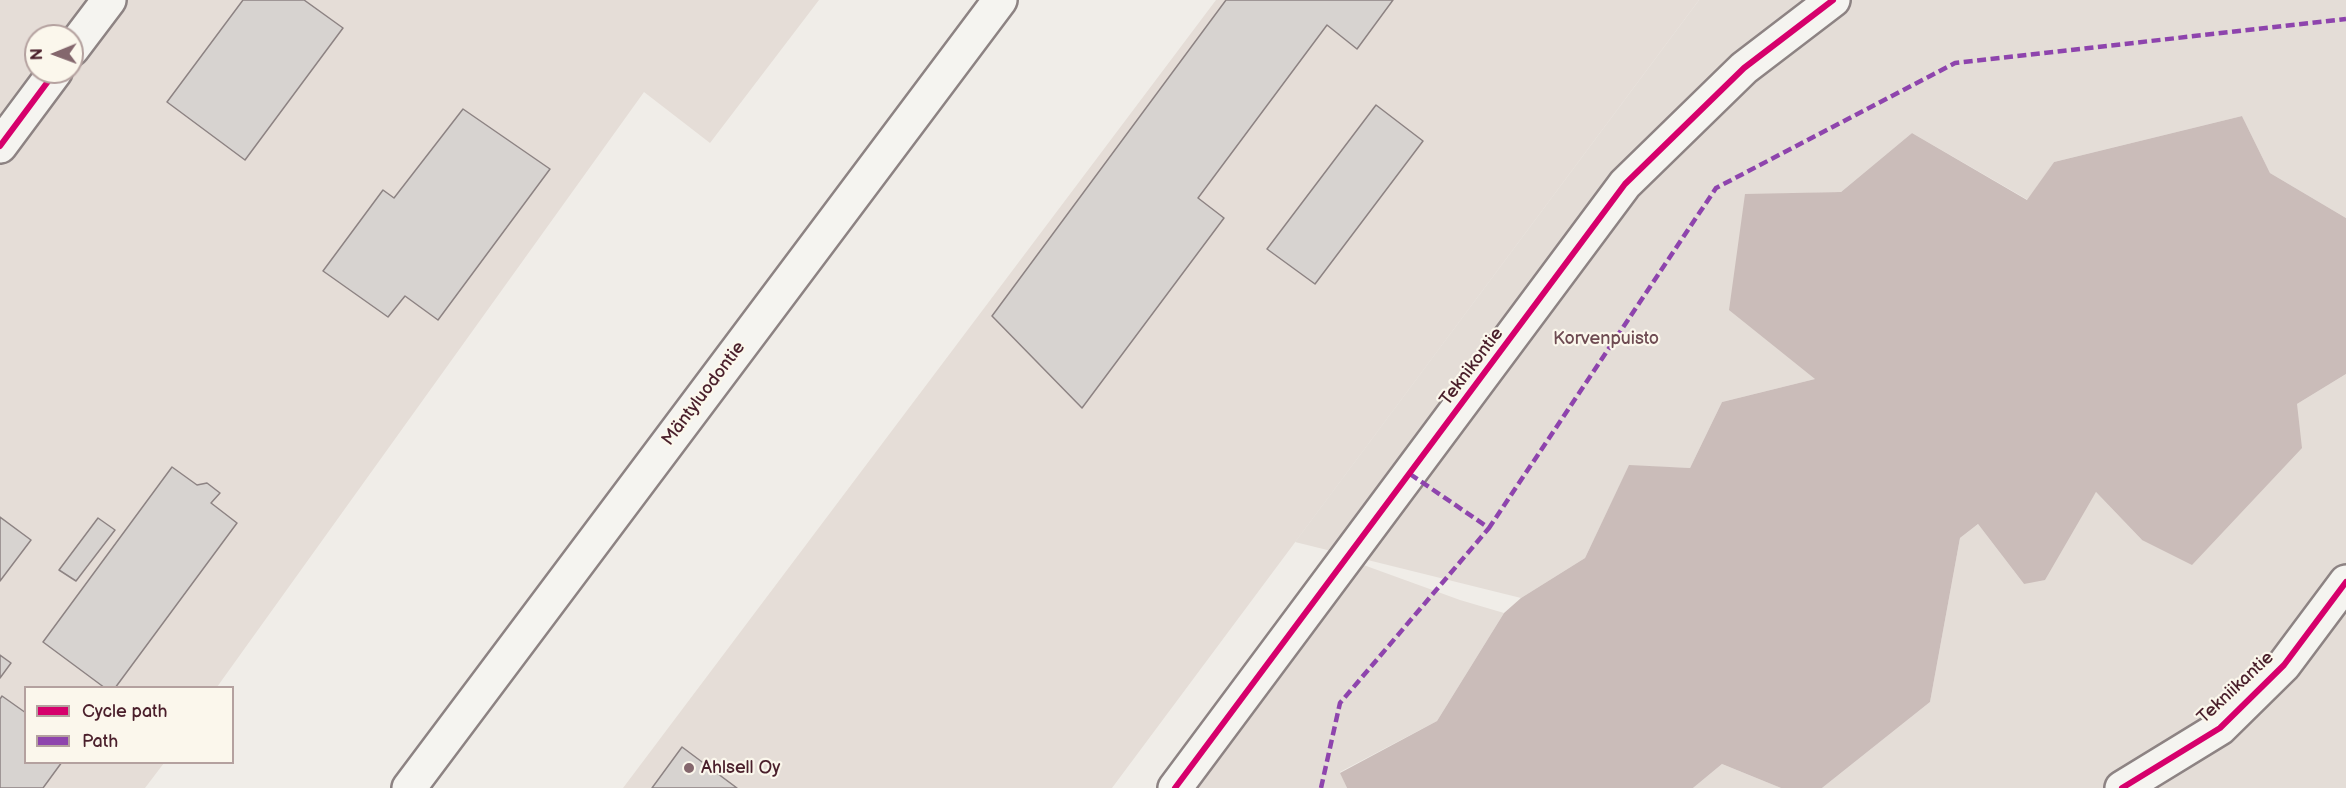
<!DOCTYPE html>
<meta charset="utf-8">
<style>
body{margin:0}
#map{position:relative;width:2346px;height:788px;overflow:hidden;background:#f0ede8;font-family:"Balsamiq Sans",sans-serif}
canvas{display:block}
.legend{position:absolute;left:24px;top:686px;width:210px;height:78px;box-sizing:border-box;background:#fbf7ec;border:2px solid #b4a19f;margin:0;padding:8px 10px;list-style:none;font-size:18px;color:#4a1f2b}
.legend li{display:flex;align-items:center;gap:12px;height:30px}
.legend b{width:30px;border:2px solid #b4a19f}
.north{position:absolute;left:24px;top:24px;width:60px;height:60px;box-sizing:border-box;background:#fbf7ec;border:2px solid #b4a19f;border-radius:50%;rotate:269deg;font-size:16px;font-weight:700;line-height:24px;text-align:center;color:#4a1f2b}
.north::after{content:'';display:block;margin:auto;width:21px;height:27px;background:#84676d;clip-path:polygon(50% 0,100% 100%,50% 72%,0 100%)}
</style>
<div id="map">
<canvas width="2346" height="788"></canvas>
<ul class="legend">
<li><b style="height:8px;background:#d6006c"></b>Cycle path</li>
<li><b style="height:8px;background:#8e44ad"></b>Path</li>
</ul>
<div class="north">N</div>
</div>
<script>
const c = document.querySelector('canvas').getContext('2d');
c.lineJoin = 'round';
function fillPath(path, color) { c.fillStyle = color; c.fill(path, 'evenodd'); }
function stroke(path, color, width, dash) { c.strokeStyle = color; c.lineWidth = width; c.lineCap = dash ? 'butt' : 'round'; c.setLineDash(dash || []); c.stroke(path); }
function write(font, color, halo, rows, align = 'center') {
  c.font = font + ' "Balsamiq Sans",sans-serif'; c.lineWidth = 4.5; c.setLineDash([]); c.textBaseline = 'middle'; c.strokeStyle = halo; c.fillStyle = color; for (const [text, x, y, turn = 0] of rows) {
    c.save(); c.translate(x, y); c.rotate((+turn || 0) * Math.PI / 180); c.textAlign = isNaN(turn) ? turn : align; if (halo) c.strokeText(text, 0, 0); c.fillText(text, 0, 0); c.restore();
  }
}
const built = new Path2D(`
 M0,0H819L710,143L644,92L217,687L26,688V762L164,763L145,788H0ZM36,36H72V72H36Z
 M1216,0H1699L1112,788H623Z`);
const green = new Path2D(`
 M1699,0H2346V218L2270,173L2242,116L2054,162L2028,200L1912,133L1841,192L1745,195L1815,379L1722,402L1690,468L1629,466L1585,558L1521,598L1295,542Z
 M2346,374V788H1822L1930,702L1960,538L1978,524L2024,584L2096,492L2142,540L2297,404Z
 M1347,559L1460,600L1504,613L1437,721L1340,772L1347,788H1175Z
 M1722,764L1781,788H1693Z`);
const water = new Path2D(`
 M2242,116L2270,173L2346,218V374L2297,404L2302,448L2192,565L2142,540L2096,492L2045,580L2024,584L1978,524L1960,538L1930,702L1822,788H1781L1722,764L1693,788H1347L1340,773L1437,721L1504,613L1521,598L1585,558L1629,465L1690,468L1722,402L1815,379L1729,310L1745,194L1841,192L1912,133L2027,200L2054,162Z`);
const building = new Path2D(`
 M243,0H304L343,28L245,160L167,102Z
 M1226,0H1393L1357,49L1327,25L1198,198L1224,218L1082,408L992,316Z
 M1376,105L1423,141L1315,284L1267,249Z
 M463,109L550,169L438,320L405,296L388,317L323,271L383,190L394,198Z
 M172,467L197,485L207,483L220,493L211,503L237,523L115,688H105L43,642Z
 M0,517L31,540L0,581Z
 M98,518L115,530L76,581L59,570Z
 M0,655L11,663L0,678Z
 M2,696L26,713V762H62L43,788H0V699Z
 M682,747L737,788H652Z`);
const minor = new Path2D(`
 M1175,788L1625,184L1744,68L1833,0
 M2122,788L2220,728L2284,665L2346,582`);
const tertiary = new Path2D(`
 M72,49L109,0
 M0,146L55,72`);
const trunk = new Path2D(`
 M409,788L1000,0`);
const quiet = new Path2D(`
 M1410,474L1489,528L1716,188L1955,63L2346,19
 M1321,788L1340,703L1489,528`);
const cycleway = new Path2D(`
 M0,146L55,72
 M1175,788L1625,184L1744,68L1833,0
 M2122,788L2220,728L2284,665L2346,582`);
const markers = [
 [689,768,6,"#84676d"]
];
const parkNames = [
 ["Korvenpuisto",1606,339]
];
const streetNames = [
 ["Teknikontie",1472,367,-53],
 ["Mäntyluodontie",704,394,-53],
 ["Tekniikantie",2236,688,-43]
];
const poiNames = [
 ["Ahlsell Oy",701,768]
];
fillPath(built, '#e5ddd7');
fillPath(green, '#e4ddd7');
fillPath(water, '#cabcb9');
fillPath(building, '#d7d3d0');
stroke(building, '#8d8383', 1.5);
stroke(minor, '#8d8383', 38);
stroke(tertiary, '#8d8383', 38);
stroke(trunk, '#8d8383', 38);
stroke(minor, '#f5f4f0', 33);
stroke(tertiary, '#f5f4f0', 33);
stroke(trunk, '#f5f4f0', 33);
stroke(quiet, '#8e44ad', 4.5, [9, 4.5]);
stroke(cycleway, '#d6006c', 6);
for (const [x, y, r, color] of markers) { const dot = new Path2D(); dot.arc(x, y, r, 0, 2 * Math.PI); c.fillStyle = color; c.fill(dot); stroke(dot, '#fbf7ec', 2); }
write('18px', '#6e4b52', '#fbf7ec', parkNames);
write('18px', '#4a1f2b', '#fbf7ec', streetNames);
write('18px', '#4a1f2b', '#fbf7ec', poiNames, 'left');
</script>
